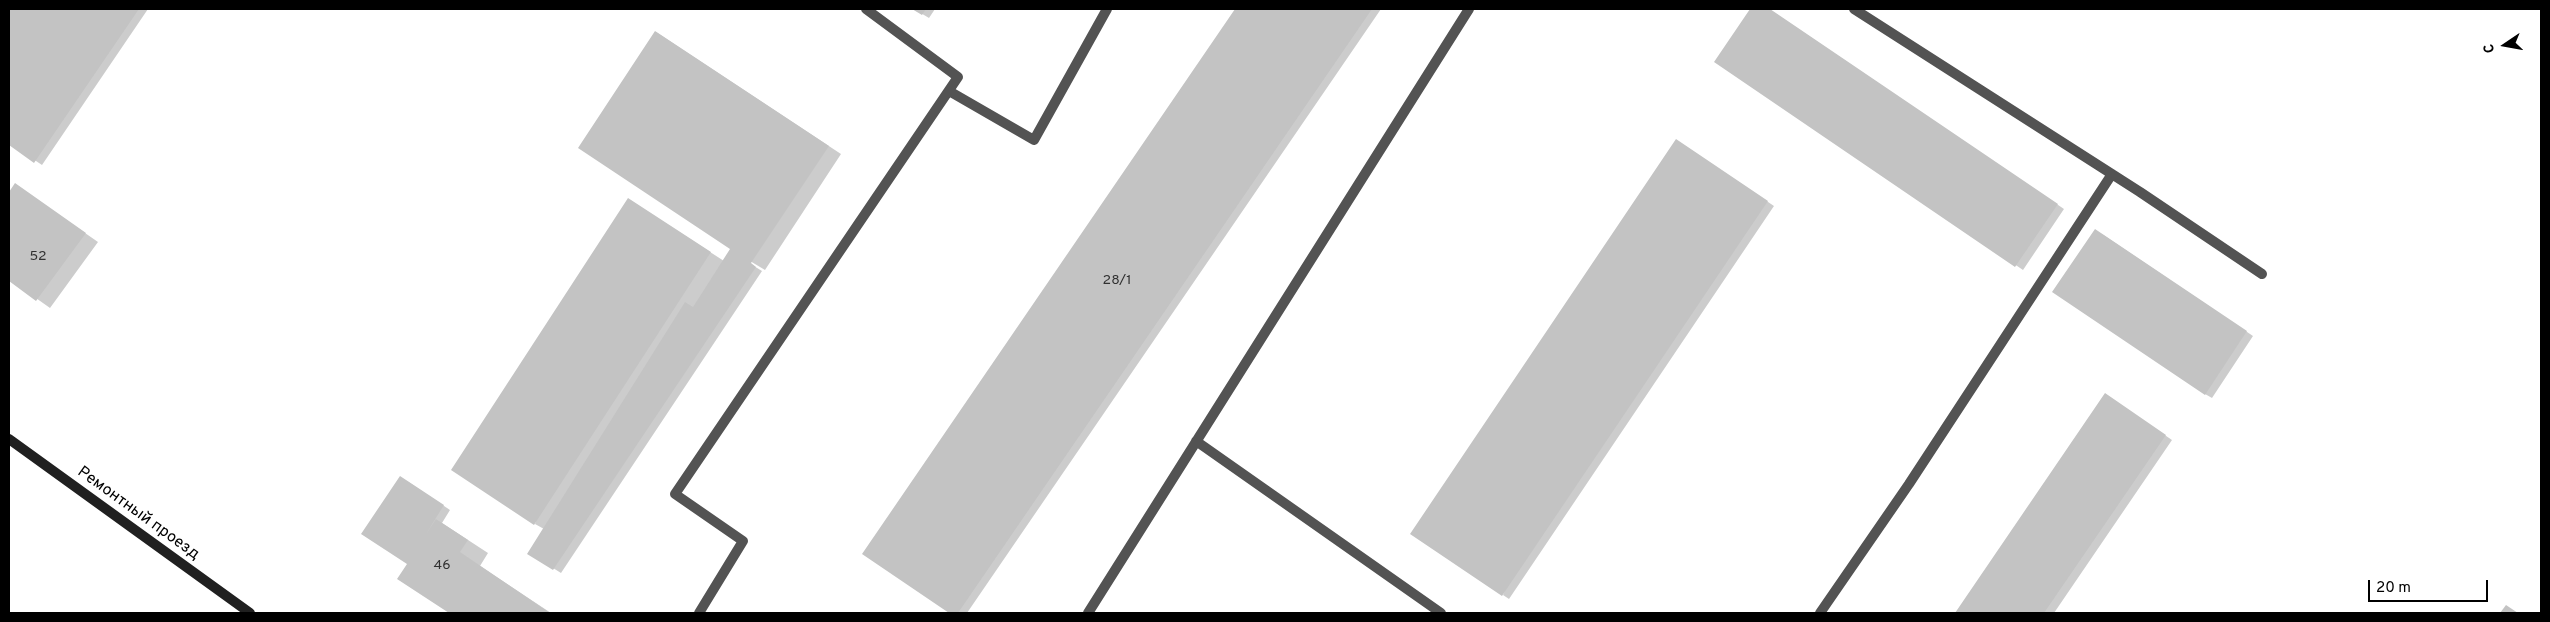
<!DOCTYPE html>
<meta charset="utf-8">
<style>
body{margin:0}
#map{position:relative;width:2550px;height:622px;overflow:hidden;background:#fff;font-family:Overpass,sans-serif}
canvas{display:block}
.frame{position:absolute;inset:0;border:10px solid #000;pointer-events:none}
.north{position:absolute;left:2480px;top:20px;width:50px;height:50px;-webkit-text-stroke:4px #fff;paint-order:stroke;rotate:258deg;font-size:14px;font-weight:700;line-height:20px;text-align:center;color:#000}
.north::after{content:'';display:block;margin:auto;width:18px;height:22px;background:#000;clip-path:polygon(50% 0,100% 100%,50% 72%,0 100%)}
.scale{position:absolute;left:2368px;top:580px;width:120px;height:22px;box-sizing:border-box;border:2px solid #000;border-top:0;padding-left:6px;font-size:15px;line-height:18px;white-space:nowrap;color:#000;-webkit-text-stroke:4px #fff;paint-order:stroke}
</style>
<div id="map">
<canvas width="2550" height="622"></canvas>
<div class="frame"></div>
<div class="north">С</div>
<div class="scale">20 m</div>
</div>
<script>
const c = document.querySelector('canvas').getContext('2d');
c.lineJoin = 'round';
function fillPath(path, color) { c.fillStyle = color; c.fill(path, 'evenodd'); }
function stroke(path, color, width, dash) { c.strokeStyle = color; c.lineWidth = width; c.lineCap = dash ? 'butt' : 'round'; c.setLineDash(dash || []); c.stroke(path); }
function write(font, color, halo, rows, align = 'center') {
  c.font = font + ' Overpass,sans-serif'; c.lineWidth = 4; c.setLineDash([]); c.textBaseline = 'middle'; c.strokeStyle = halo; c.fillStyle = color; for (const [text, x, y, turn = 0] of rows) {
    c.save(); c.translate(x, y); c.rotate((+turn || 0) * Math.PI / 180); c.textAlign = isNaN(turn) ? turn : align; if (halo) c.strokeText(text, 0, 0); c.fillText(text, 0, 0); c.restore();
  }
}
const shadow = new Path2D(`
 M9,9H148L42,165L9,143Z
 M914,9H935L929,18Z
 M1237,9H1381L967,613H951L864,554Z
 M1752,9H1769L2064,209L2023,270L1716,62Z
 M656,32L841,154L765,270L750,261L749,263L762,271L561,573L529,553L544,529L535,524L628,199L724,261L737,255Z
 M1683,145L1774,206L1509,599L1503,595Z
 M16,185L98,242L50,308L9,279V194Z
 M2102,234L2253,336L2212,398L2205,394Z
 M2106,395L2172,440L2054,613H1957Z
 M407,481L450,510L442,523L488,553L480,566L551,613H451L399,578L408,563Z`);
const building = new Path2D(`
 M9,9H139L34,163L9,145Z
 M912,9H926L922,15Z
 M1235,9H1372L958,613H949L862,554Z
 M1750,9H1770L2058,204L2015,267L1714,62Z
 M655,31L829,146L751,263L756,267L553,570L527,554L685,302L693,307L730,249L578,148Z
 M1676,139L1768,201L1502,596L1410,534Z
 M15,183L86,233L36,301L9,281V192Z
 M628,198L711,252L534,525L451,470Z
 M2095,229L2247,331L2205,395L2052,292Z
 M2105,393L2166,435L2044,613H1955Z
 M400,476L444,505L426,534L436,519L468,540L460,552L550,613H449L397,579L407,564L361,534Z
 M2506,605L2518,613H2500Z`);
const lane = new Path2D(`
 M1854,9L2140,192L2262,274
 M949,91L1034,140L1107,9
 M1196,441L1441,613
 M699,613L743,541L675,494L958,77L866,9
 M1088,613L1469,9
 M1820,613L1909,484L2112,174`);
const secondary = new Path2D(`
 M9,439L250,613`);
const numberNames = [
 ["52",38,257],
 ["28/1",1117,281],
 ["46",442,566]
];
const streetNames = [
 ["Ремонтный проезд",138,514,36]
];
fillPath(shadow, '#0003');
fillPath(building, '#c3c3c3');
stroke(lane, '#535353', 10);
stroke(secondary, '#202020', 10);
write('14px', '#313131', null, numberNames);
write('16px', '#000', '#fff', streetNames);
</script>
